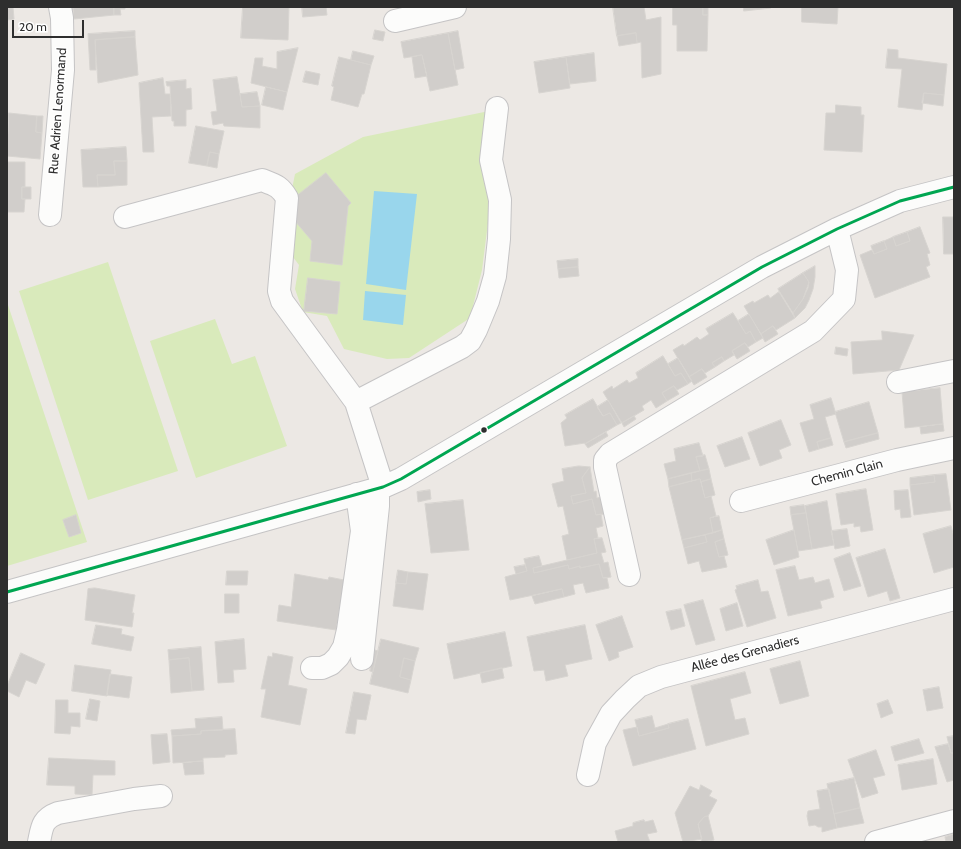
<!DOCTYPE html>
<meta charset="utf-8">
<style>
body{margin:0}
#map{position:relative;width:961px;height:849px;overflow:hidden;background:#ece8e4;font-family:Cabin,sans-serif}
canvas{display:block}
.frame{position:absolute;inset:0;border:8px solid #2e2e2e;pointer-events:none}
.scale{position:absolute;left:12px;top:20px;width:72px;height:18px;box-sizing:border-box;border:2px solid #2e2e2e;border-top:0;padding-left:5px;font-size:12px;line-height:14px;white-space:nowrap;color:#2e2e2e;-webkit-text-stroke:3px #fff;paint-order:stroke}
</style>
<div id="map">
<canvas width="961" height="849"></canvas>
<div class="frame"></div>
<div class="scale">20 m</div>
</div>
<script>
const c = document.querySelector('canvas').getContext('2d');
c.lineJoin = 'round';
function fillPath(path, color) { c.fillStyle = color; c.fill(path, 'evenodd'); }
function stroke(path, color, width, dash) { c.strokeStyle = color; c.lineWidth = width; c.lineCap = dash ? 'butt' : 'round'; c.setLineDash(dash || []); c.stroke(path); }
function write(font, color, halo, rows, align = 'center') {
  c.font = font + ' Cabin,sans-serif'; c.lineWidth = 3; c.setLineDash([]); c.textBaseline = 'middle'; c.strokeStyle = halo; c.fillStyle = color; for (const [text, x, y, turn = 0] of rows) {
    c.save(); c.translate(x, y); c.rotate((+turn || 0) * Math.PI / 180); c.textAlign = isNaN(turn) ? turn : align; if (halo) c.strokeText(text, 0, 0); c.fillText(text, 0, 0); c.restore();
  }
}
const pitch = new Path2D(`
 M489,111L492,191L482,270L470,318L409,358L387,359L344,349L327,316L303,312L295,289L299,265L287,249L292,189L295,174L363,137Z
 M108,262L178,471L88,500L19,291Z
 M7,302L87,542L7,566Z
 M215,319L232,364L255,356L287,446L196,478L150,341Z`);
const water = new Path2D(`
 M374,191L417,194L406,290L366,284Z
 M365,291L406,295L403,325L363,320Z`);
const building = new Path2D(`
 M7,7H13L14,19L7,20Z
 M73,7H114V15L74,19Z
 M114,7H125V9H120L121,15H114Z
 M243,7H289L288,40L241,38Z
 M302,7H326L327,15L303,17Z
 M613,7H644L646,20L661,17V74L642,78L641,42L637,43L636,33L617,36Z
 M673,7H703V15H708L707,51H677V25H673Z
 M703,7H708V15H703Z
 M744,7H771V8L744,11Z
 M802,7H838L837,24L802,22Z
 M375,30L385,32L383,41L373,39Z
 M135,31V37L95,40L96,70H90L88,34Z
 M458,31L464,68L455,70L448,33Z
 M448,33L458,85L430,91L422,55L404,58L401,42Z
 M636,33L637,43L619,46L617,36Z
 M135,37L138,75L98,83L95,40Z
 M298,48L287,92L251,83L255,58H263L262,66L277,69V52Z
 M888,49L898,50V58L947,64L944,95L924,93L922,110L898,107L902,69L886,68Z
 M353,51L374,56L371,65L351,60Z
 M594,53L596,81L570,84L566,57Z
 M422,55L427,76L415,78L412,57Z
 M339,57L371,65L364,94H362L358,107L331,100L334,87L332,86Z
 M566,57L570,88L539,93L534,62Z
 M306,71L320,74L318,85L303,82Z
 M237,77L242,107L260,106V128L224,126L223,123L213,125L211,112L217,111L213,80Z
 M163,78L165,94H170L171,116L152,117L154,152H143L139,83Z
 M186,80V89L191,88L192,109L186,110V126H174V121H172L170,86H167L166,82Z
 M266,87L287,92L283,110L262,105Z
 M257,92L260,106L242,107L240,94Z
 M924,93L944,95L943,106L922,103Z
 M836,105L861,107V115H864L862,152L824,150L826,113H835Z
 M9,113L37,116L36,132L42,133L40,159L7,156Z
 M37,116H43L42,133L36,132Z
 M196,126L224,131L219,154L210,152L207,166L189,163Z
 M126,147L127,161H114L115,175H97L98,187H83L81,150Z
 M210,152L219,154L217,168L207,166Z
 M114,161H127V185L98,187L97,175H115Z
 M7,162H25V187H22V199H25L24,212H7Z
 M326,173L351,203L348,206L342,265L310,261L312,241L295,221L298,195Z
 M22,187H31V199H22Z
 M943,217H954V254H944Z
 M920,227L930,253L927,254L930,265L926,267L930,277L875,298L860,255L872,250L874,254L887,249L884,241L893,237L896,246L910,241L907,232Z
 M907,232L910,241L896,246L893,237Z
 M884,241L887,249L874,254L871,246Z
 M578,259V267L558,269L557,261Z
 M815,266V277L813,289L809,300L805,308L795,318L793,313L803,299L809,282L803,273Z
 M578,267L579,276L559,278L558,269Z
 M803,273L809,282L808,288L803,299L793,313L778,289Z
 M308,278L340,282L337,314L304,311Z
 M779,292L795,318L776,330L773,326L761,334L744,306L753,301L754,303L768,295L770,298Z
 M733,313L746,334L750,331L756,342L748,347L745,343L732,351L734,355L724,361L722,357L712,363L715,367L705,373L702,369L689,377L673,350L683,344L684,346L697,337L700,340L709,334L706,329Z
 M749,314L763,338L756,342L750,331L746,334L738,321Z
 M773,326L778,334L765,342L761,334Z
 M882,331L914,335L899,370L853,374L851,342L882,340Z
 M745,343L750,351L737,359L732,351Z
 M836,347L848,349L847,356L835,354Z
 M663,356L675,376L681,373L688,384L677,390L674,386L662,393L667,401L656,408L651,400L642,406L644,410L622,423L603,392L612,386L613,389L627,380L629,383L638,378L636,373Z
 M722,357L724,361L715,367L712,363Z
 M678,358L692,381L688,384L681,373L675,376L668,364Z
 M702,369L707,377L694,385L689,377Z
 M674,386L679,394L667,401L662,393Z
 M940,388L943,424L905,428L902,392Z
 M831,398L836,414L825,417L831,438L817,442L819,449L809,452L800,423L814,419L810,405Z
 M593,399L603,416L610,413L617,425L585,444V443L565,446L561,423L567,418L565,415Z
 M608,400L621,423L617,425L610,413L603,416L597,407Z
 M869,402L878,433L844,442L835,412Z
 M634,416L636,419L624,427L622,423Z
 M781,420L791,445L779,450L782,458L760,466L748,433Z
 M943,424L944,431L921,434L920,427Z
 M606,432L608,436L588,448L585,444Z
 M878,433L879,439L846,448L844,442Z
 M742,437L750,459L725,467L717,446Z
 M831,438L833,445L819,449L817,442Z
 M699,443L703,456L696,457L700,471L668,479L664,464L676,461L674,449Z
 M705,455L709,469L700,471L696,457Z
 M579,466L590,467L582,478L586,493L571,496L573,504L592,499L596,515L601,514L603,526L596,528L598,538L594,539L597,553L567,560L562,536L569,534L563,506L558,507L552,484L564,481L562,469Z
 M590,467L594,492L596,491L597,498L601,497L604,514L596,515L592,499L573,504L571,496L586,493L582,478Z
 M709,469L711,479L701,482L700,479L692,481L691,473Z
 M691,473L692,481L669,487L668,479Z
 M946,474L951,510L914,515L910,485L935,482L934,475Z
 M934,475L935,482L910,485V478Z
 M700,479L705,498L711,496L716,516L710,518L713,533L682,540L669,487Z
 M711,479L715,495L705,498L701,482Z
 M866,489L873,530L861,532L860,526L854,527V523L841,525L836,494Z
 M430,490L431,499L418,502L417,492Z
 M908,490L911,517L901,518L900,509L895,510L894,491Z
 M463,500L469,550L431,553L425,504Z
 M827,501L834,545L812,549L805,506Z
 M804,505L806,513L791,515L790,507Z
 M806,513L812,549L798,551L791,515Z
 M76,515L81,533L69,537L63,520Z
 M719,516L722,530L713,533L710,518Z
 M951,526L954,537V567L934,573L923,534Z
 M847,529L850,546L835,549L831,531Z
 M722,530L724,539L715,542L719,557L724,556L727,567L702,572L699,561L688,564L684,548L707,542L705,535Z
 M794,530L799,557L774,565L766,540Z
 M705,535L707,542L684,548L682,540Z
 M602,538L606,552L601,553L604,563L608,562L611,577L603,578L599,564L580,568V566L569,569L568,565L534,573L533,568L597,553L594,539Z
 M724,539L728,555L719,557L715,542Z
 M885,549L900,598L890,601L887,591L868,597L856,558Z
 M850,553L861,586L844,591L834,559Z
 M539,556L542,566L533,568L534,573L568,565L569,569L580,566V568L599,564L603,578H607L609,588L586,593L583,583L573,585L575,594L564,597L562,589L510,600L505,577L527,571L524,559Z
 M525,565L527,571L516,574L514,567Z
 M795,566L799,580L813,577L815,583L829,579L834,597L820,601L822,608L788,616L776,570Z
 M398,570L408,572L406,584L396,583Z
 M227,571H248L247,585H226Z
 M408,572L428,574L423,610L393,606L396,583L406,584Z
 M295,574L328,580L329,577L344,580L336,630L277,621L279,605L291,607Z
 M758,580L761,592L768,591L776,618L747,627L735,590L737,589L736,586Z
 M95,588L135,595L132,613H134L132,627L85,620L88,589Z
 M562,589L564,597L535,604L532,596Z
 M225,594H239V613H225Z
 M703,600L715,640L696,645L684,605Z
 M737,603L743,626L726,631L720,609Z
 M681,609L685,626L671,630L666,612Z
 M622,616L633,647L618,652L619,657L609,661L596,625Z
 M96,625L122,629L121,634L134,637L131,651L92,644Z
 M585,625L592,659L565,665L568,676L546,681L544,670L534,671L527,637Z
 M505,632L512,666L454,679L447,644Z
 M244,639L246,669L233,670L234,682L218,683L215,642Z
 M381,639L419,648L415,661L404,658L400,677L411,680L408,693L370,684Z
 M201,647L204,690L192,691L189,658L169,660L168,650Z
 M375,650L378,651L373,672L370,671Z
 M21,653L45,664L36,684L26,680L19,697L7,691V686Z
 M273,653L293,657L288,685L307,689L300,725L261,717L266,689H261L268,656L272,657Z
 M189,658L192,691L171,693L169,660Z
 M404,658L415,661L411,680L400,677Z
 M800,661L809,696L780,704L770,669Z
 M75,665L111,670L107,696L72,691Z
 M502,668L504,678L482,683L480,673Z
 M745,672L751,693L730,699L735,720L745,718L749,734L706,746L691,686Z
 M110,674L132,677L129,698L107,695Z
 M939,687L943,708L927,711L923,690Z
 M354,692L371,695L366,720L357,719L355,734L346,733Z
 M90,699L100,701L97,721L86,719Z
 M56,700H68V713H80V727L71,726L70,734L55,733Z
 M888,700L893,713L881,718L877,704Z
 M652,716L655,728L668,724L669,728L639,736L635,720Z
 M222,717L223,730L201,731V734L172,736L171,730L196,728L195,719Z
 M688,719L696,749L633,766L623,730L637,727L639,736L669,728L668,724Z
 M235,729L237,754L225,755V757L203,758V761L173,763L172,736L201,734V731Z
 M167,734L170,762L153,764L151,735Z
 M954,736V753H951L947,737Z
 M919,739L924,753L895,761L891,747Z
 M948,744L951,753H954V780L947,782L935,747Z
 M876,750L885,775L873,778L878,793L862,798L848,760Z
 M49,758L115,761V775H93L92,795L75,794V786L47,785Z
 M933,759L937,784L902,790L898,765Z
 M203,761L204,774L185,775L183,763Z
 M854,778L860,808L834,814L827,784Z
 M701,785L712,791L709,796L717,800L708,816L704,817L698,824L702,839L683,842L675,813L690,786L699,790Z
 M829,789L837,828L822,832V827H818L815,825L809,826L807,816L808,811L820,809L817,791Z
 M860,808L864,823L837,828L834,814Z
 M708,816L714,840L702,842L698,824L704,817Z
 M644,820L645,822L653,820L657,832L647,834L650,842H618L615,831L633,826V823Z
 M954,834V842H946L945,837Z`);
const minor = new Path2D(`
 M395,21L455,7
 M50,215L63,70L62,18L60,7
 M125,217L262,180C275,185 280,186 287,198L279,291L282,301L356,402L383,487
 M898,382L954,371
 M356,402L462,347L470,341L476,330L488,301L495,276L499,239L500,200L491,160L497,108
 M741,501L897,460L954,448
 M629,575L605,467V460L610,454L813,331L844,299L847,270L837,229
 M7,592L383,487L401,479L762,267L837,229L900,201L954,187
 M362,659L378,506V489
 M312,668H322L331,664L338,657L344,647L348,630L362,531L357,494
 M588,775L595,743L611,714L625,699L639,686L661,677L954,599
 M39,842C42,827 42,819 58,813L134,799L161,796
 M876,842L954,821`);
const bus1 = new Path2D(`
 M7,592L383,487L401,479L762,267L837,229L900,201L954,187`);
const markers = [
 [484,430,3.5,"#2e2e2e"]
];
const streetNames = [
 ["Rue Adrien Lenormand",58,111,-86],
 ["Chemin Clain",847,473,-15],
 ["Allée des Grenadiers",745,654,-15]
];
fillPath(pitch, '#d9eabb');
fillPath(water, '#99d6ec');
fillPath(building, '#d1cecb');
stroke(building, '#d7d4d0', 1);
stroke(minor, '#c5c4c5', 24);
stroke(minor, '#fcfcfb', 22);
stroke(bus1, '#00a651', 3);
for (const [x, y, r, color] of markers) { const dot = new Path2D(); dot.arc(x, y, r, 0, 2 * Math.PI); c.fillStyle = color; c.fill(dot); stroke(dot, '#fff', 1.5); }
write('13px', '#2e2e2e', '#fff', streetNames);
</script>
